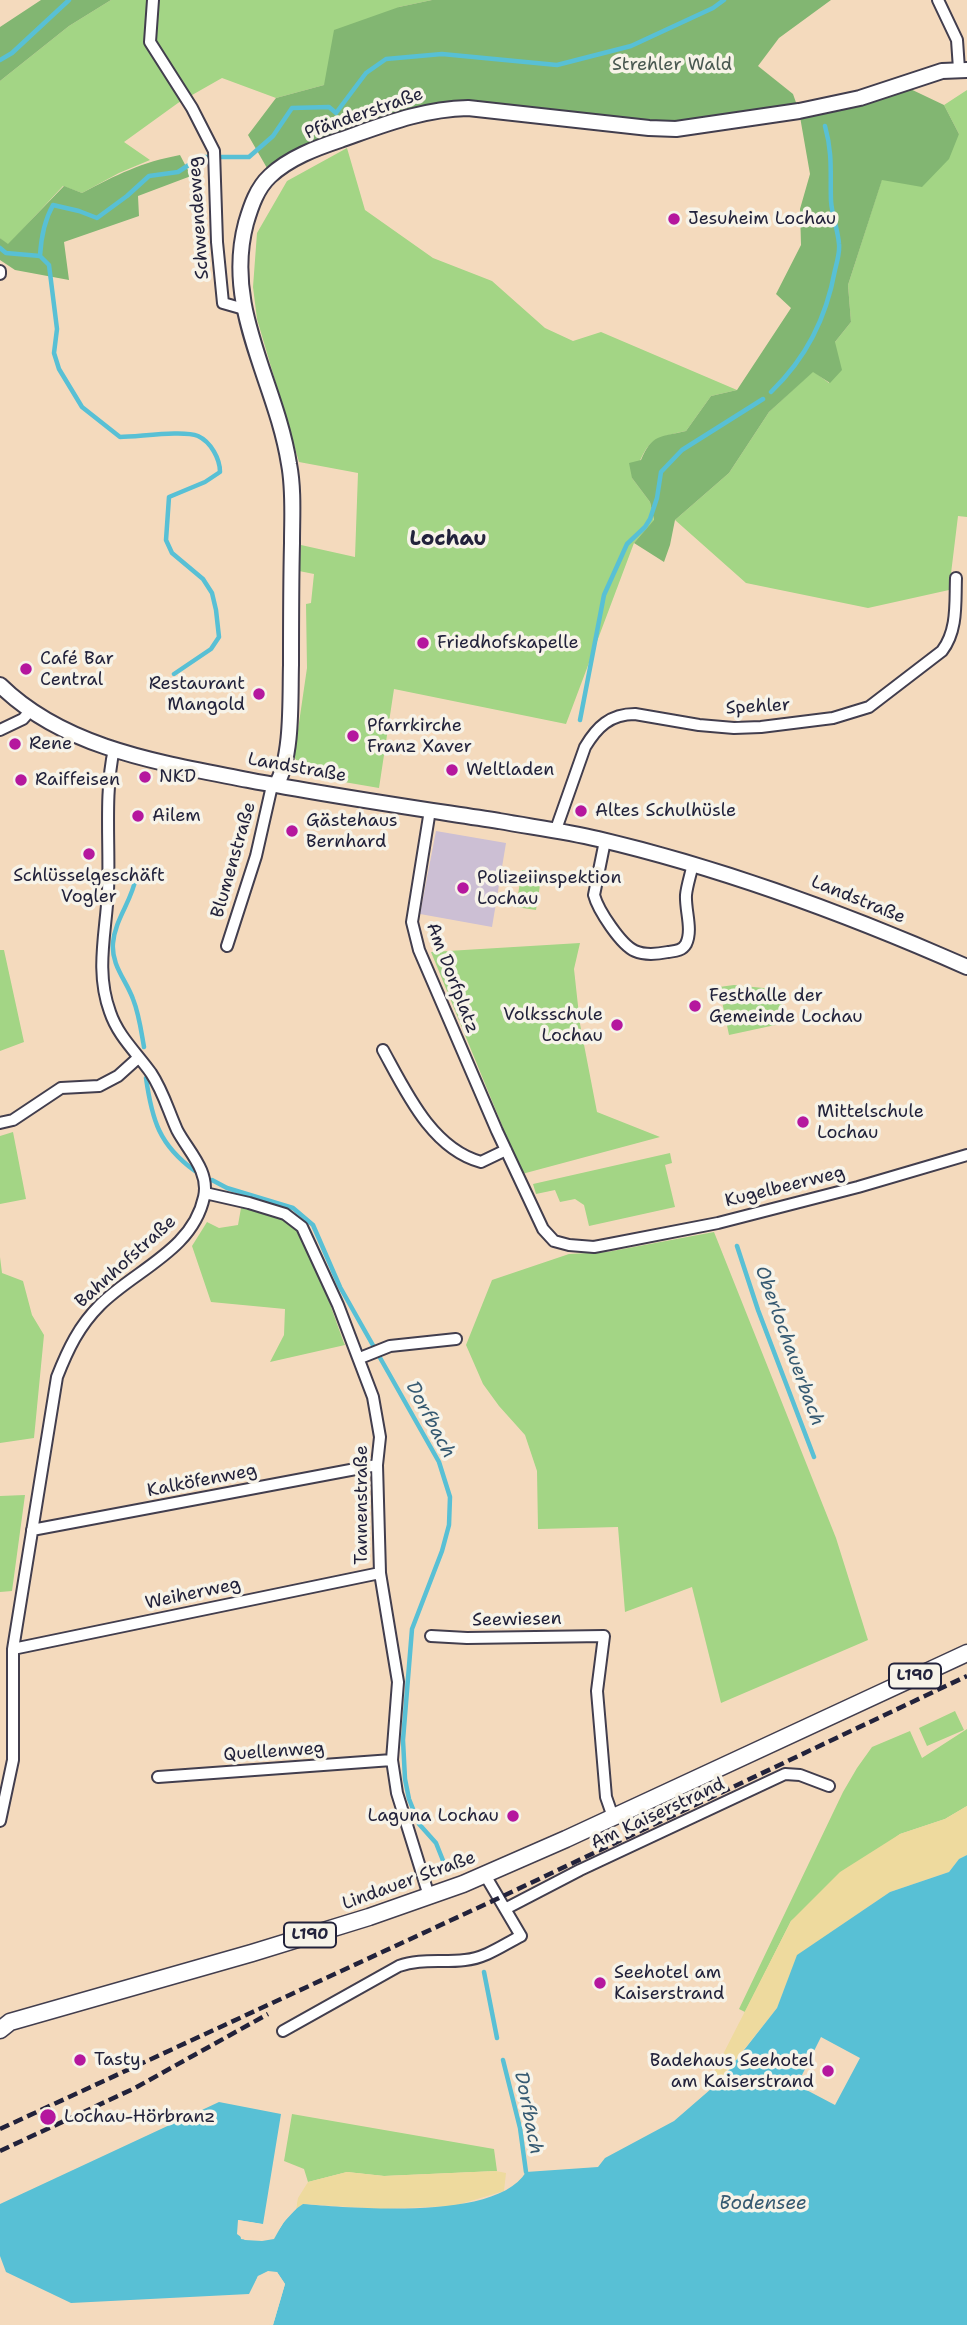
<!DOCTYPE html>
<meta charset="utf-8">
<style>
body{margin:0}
canvas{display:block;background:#f4dabd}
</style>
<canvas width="967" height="2325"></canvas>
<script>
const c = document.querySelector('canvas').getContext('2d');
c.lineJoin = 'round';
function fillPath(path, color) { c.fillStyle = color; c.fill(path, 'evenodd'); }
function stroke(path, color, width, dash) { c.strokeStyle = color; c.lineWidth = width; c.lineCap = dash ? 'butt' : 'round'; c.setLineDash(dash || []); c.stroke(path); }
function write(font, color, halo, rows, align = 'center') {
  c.font = font + ' "Shantell Sans",sans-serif'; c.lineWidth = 7; c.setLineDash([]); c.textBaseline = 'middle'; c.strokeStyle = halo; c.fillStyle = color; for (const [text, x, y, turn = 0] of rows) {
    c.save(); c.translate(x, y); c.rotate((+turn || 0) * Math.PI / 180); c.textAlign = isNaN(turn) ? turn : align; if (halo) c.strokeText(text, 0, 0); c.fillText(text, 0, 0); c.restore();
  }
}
const industrial = new Path2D(`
 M436,831L506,843L492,927L420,914Z`);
const green = new Path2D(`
 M111,0H432L399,7L324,85L276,98L222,78L178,103L124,142L150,160L119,173L82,193L63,186L8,245L0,238V81L69,26Z
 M967,90V517L958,516L949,590L868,608L746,583L675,520L729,473L769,412L813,371L829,383L835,342L851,322L848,285L882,179L959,134L944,105Z
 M347,148L365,210L433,258L492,281L545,328L573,341L601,332L737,390L711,396L686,431C645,440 650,441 632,478L650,502L654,521L634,543L566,724L394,689L379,788L309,776L294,757L307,668L306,604L311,603L314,574L299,571L301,545L355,557L358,473L299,462L257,319L253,287L257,233L287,181Z
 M522,870L542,873L536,910L516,907Z
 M580,943L574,969L580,1024L597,1112L660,1137L522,1174L431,952Z
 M0,950H4L24,1042L0,1051Z
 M734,985L783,990L780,1024L729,1035L719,987Z
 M13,1132L26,1199L0,1204V1136Z
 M670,1153L672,1163L665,1165L675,1207L589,1226L584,1205L575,1199L560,1202L555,1190L536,1194L533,1184Z
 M241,1208C259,1210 278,1211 292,1224C310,1241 335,1319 345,1345L270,1362L284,1335L285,1309L211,1302L192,1246L207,1222L219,1228L238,1225Z
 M714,1232L836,1538L868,1640L721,1703L692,1587L625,1612L618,1527L538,1529L537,1471L525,1435L499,1406L483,1384L466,1345L492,1280L569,1254L607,1252Z
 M0,1257L2,1273L23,1281L32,1315L44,1335L34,1438L0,1443Z
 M25,1495L12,1591L0,1592V1496Z
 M955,1711L964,1730L927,1746L919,1728Z
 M967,1729V1806L945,1819L900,1834L791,1921L745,2012L739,2009L843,1792L857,1768L872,1747L910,1731L922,1758Z
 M292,2114L494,2149L497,2171L384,2176L347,2172L308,2182L304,2169L284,2161Z`);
const forest = new Path2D(`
 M41,0H111L69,26L0,81V27Z
 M432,0H831L779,38L758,66L793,94L799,111L902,85L944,105L959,134L949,159L922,187L882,180L848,285L851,322L835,342L842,370L830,383L813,372L769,412L729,473L675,520L670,545L664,562L634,543L654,520L650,502L632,478L629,463L641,460C652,434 660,437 686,431L711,396L737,390L791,308L776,294L801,245L800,209L810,174L799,111L676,129L546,115L414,114L271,175L248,135L276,98L324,85L334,30L399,7Z
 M180,155L191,176L138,196L139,216L64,242L69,280L15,270L0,260V238L8,244L64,186L82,193C116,175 142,162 180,155Z`);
const sand = new Path2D(`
 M967,1806V1855L959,1859L949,1872L890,1892L798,1955L777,2008L718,2082L715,2070L791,1921L840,1872L900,1834L945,1819Z
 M496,2171L506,2173L504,2191L454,2206L381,2209L303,2204L296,2209L298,2198L308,2182L347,2172L384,2176Z`);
const water = new Path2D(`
 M967,1855V2325H273L285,2284L277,2272L258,2276L249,2294L71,2303L6,2272L0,2256V2204L219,2102L281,2114L263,2224L238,2220L241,2239C288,2245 272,2223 303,2204C354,2208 497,2221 526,2172L598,2167L605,2158L674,2121L719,2082L777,2008L797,1955L890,1892L949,1872L959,1859ZM821,2037L860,2058L835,2105L797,2085Z`);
const pier = new Path2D(`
 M297,2204L296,2209L283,2223L274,2239L262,2241L245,2240L237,2234L238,2220L267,2225L263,2228L241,2224L240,2232L243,2236L261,2238L272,2236L280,2220Z
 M268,2271L277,2272L285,2284L273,2325H269L281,2285L275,2276L268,2275L261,2278L252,2296L249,2298L258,2276Z`);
const stream = new Path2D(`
 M0,60L12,53L69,0
 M0,248L6,253L40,256L49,265L57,329L54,353L59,369L82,407L120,437C138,437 183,430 198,436C211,442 220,459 220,472L205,482L169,497L166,540L172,553L203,579L212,593L216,610L219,637L211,649L174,674
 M40,256C41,238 44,221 53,205L79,211L97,218L127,196L149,176L178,172L201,157H249L273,136L292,108L329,107L336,113L366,73L386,59L442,54L557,65L631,46L713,8L724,0
 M771,392C806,358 826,319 835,270C837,262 840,252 839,244C838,230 832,216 831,201C830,173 833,155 825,126
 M580,720L604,595L627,544L645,527L650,519L657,498L661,472L682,450L763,399
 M136,877C132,901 115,919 113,943C111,965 126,980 133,999C139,1014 141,1030 144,1047
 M146,1078C152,1120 159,1145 195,1171
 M212,1180L227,1188L293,1208L313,1225L340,1287L439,1462L450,1497L449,1525L442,1551L412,1629L403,1740L405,1779L409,1799L419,1824L436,1843L446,1868
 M737,1246L758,1310L814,1457
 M484,1972L497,2038
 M503,2060L520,2128L526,2172`);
const street = new Path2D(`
 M153,0L150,42L192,108L214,151L217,242L223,303L244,309
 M938,0L957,40L959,69
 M0,271V274
 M0,730L23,719L30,711
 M430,810L412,922L419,950L497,1131L543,1229L554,1241L569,1245L594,1247L610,1244L718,1223L858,1187L967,1155
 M555,832L585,747C597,727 610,714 635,714L699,725L734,728L761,727L833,718L869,707L942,651C958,630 955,603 956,578
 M605,841L594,895C598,910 621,945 635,951C644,955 658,954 668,952C675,951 682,951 686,944C693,930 685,910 686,895C687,885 691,874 693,863
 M227,946L256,856L271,790L276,785
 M383,1050C406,1092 432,1149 481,1162L506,1150
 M0,1123L13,1120L61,1088L99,1086L118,1076L138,1058
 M205,1193L249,1203L285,1214L302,1227L338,1305L373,1397L380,1437L377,1465L380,1573L398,1682L392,1760L397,1793L429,1896
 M360,1358L390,1346L456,1339
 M32,1530L377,1465
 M431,1636L467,1638L604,1636L597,1691L606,1797L613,1817
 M13,1649L380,1573
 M158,1777L392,1760
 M0,1821L13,1760V1649L57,1377C68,1349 79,1326 100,1305C135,1270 193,1250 204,1197C210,1171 188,1151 177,1130C168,1110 163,1091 151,1073C136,1052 118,1036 110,1012C95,971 106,933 108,891C110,845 104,794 114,749
 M505,1909L580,1870L785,1774L800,1775L829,1786
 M283,2031L399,1966C420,1958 443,1963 465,1960C486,1958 503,1945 521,1936L485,1875`);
const secondary = new Path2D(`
 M0,685C65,749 162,763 248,780C331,796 415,808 499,821C532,827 565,831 598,839C726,869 847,914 967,967
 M276,785C293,758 290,697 291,665C291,625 291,584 292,543C292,517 294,490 289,464C276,381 223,309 246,223C251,206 257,188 270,176C289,158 316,148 340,140C383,125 422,109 468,108L649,128L676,129L799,111L860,98L942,71L967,70`);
const primary = new Path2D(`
 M0,2030L10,2022L252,1953L369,1917L463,1884L566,1839L967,1653`);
const rail = new Path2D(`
 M0,2129L499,1898L967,1676
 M0,2151L135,2088L268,2014`);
const markers = [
 [674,219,7,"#b5179e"],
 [423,643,7,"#b5179e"],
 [26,669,7,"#b5179e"],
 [259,694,7,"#b5179e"],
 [353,736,7,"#b5179e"],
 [15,744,7,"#b5179e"],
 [452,770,7,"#b5179e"],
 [145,777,7,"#b5179e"],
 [21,780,7,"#b5179e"],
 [581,811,7,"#b5179e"],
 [138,816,7,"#b5179e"],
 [292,831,7,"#b5179e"],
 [89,854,7,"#b5179e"],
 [463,888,7,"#b5179e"],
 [695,1006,7,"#b5179e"],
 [617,1025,7,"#b5179e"],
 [803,1122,7,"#b5179e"],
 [513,1816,7,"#b5179e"],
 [600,1983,7,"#b5179e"],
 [80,2060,7,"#b5179e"],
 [828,2071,7,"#b5179e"],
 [48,2117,9,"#b5179e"]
];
const shields = [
 [915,1676,52],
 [310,1935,52]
];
const shieldNames = [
 ["L190",915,1676],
 ["L190",310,1935]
];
const parkNames = [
 ["Strehler Wald",672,65]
];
const streetNames = [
 ["Pfänderstraße",364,114,-19],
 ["Schwendeweg",199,218,-94],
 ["Spehler",758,707,-3],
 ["Landstraße",297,768,10],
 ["Blumenstraße",234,860,-74],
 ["Landstraße",858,900,22],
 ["Am Dorfplatz",452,978,69],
 ["Kugelbeerweg",785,1187,-14],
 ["Bahnhofstraße",126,1262,-42],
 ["Kalköfenweg",202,1481,-11],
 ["Tannenstraße",362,1505,-90],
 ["Weiherweg",193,1594,-12],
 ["Seewiesen",517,1620,-1],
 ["Quellenweg",274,1752,-4],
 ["Am Kaiserstrand",658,1814,-25],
 ["Lindauer Straße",409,1881,-20]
];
const poiNames = [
 ["Jesuheim Lochau",688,219],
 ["Friedhofskapelle",437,643],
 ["Café Bar",40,659],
 ["Central",40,680],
 ["Restaurant",245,684,"right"],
 ["Mangold",245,705,"right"],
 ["Pfarrkirche",367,726],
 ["Franz Xaver",367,747],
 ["Rene",29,744],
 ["Weltladen",466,770],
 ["NKD",159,777],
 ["Raiffeisen",35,780],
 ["Altes Schulhüsle",595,811],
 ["Ailem",152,816],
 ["Gästehaus",306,821],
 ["Bernhard",306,842],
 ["Schlüsselgeschäft",89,876,"center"],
 ["Vogler",89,897,"center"],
 ["Polizeiinspektion",477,878],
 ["Lochau",477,899],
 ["Festhalle der",709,996],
 ["Gemeinde Lochau",709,1017],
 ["Volksschule",603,1015,"right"],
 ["Lochau",603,1036,"right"],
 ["Mittelschule",817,1112],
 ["Lochau",817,1133],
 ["Laguna Lochau",499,1816,"right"],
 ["Seehotel am",614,1973],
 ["Kaiserstrand",614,1994],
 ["Tasty",94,2060],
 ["Badehaus Seehotel",814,2061,"right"],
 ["am Kaiserstrand",814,2082,"right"],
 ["Lochau-Hörbranz",64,2117]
];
const waterNames = [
 ["Oberlochauerbach",789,1346,70],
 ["Dorfbach",430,1420,62],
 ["Dorfbach",528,2113,79],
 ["Bodensee",763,2204]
];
const quarterNames = [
 ["Lochau",448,540]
];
fillPath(industrial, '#ccbfd4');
fillPath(green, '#a3d585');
fillPath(forest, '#82b672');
fillPath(sand, '#eeda9e');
fillPath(water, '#58c0d5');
fillPath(pier, '#f4dabd');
stroke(stream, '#58c0d5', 4.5);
stroke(street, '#423e4e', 14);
stroke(secondary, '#423e4e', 18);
stroke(primary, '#423e4e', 19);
stroke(street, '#fff', 10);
stroke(secondary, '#fff', 14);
stroke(primary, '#fff', 16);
stroke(rail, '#22223b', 4.5, [10, 5]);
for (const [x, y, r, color] of markers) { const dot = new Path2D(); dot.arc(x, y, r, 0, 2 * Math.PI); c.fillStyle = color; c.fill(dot); stroke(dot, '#f7f3e8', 2.5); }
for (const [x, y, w] of shields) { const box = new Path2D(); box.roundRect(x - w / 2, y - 12.5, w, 25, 5); c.fillStyle = '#f7f3e8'; c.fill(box); stroke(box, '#22223b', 2); }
write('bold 16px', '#22223b', null, shieldNames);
write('18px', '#495851', '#f7f3e8', parkNames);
write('18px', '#22223b', '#f7f3e8', streetNames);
write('18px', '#22223b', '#f7f3e8', poiNames, 'left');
write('italic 19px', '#355971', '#f7f3e8', waterNames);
write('bold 21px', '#22223b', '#f7f3e8', quarterNames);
</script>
